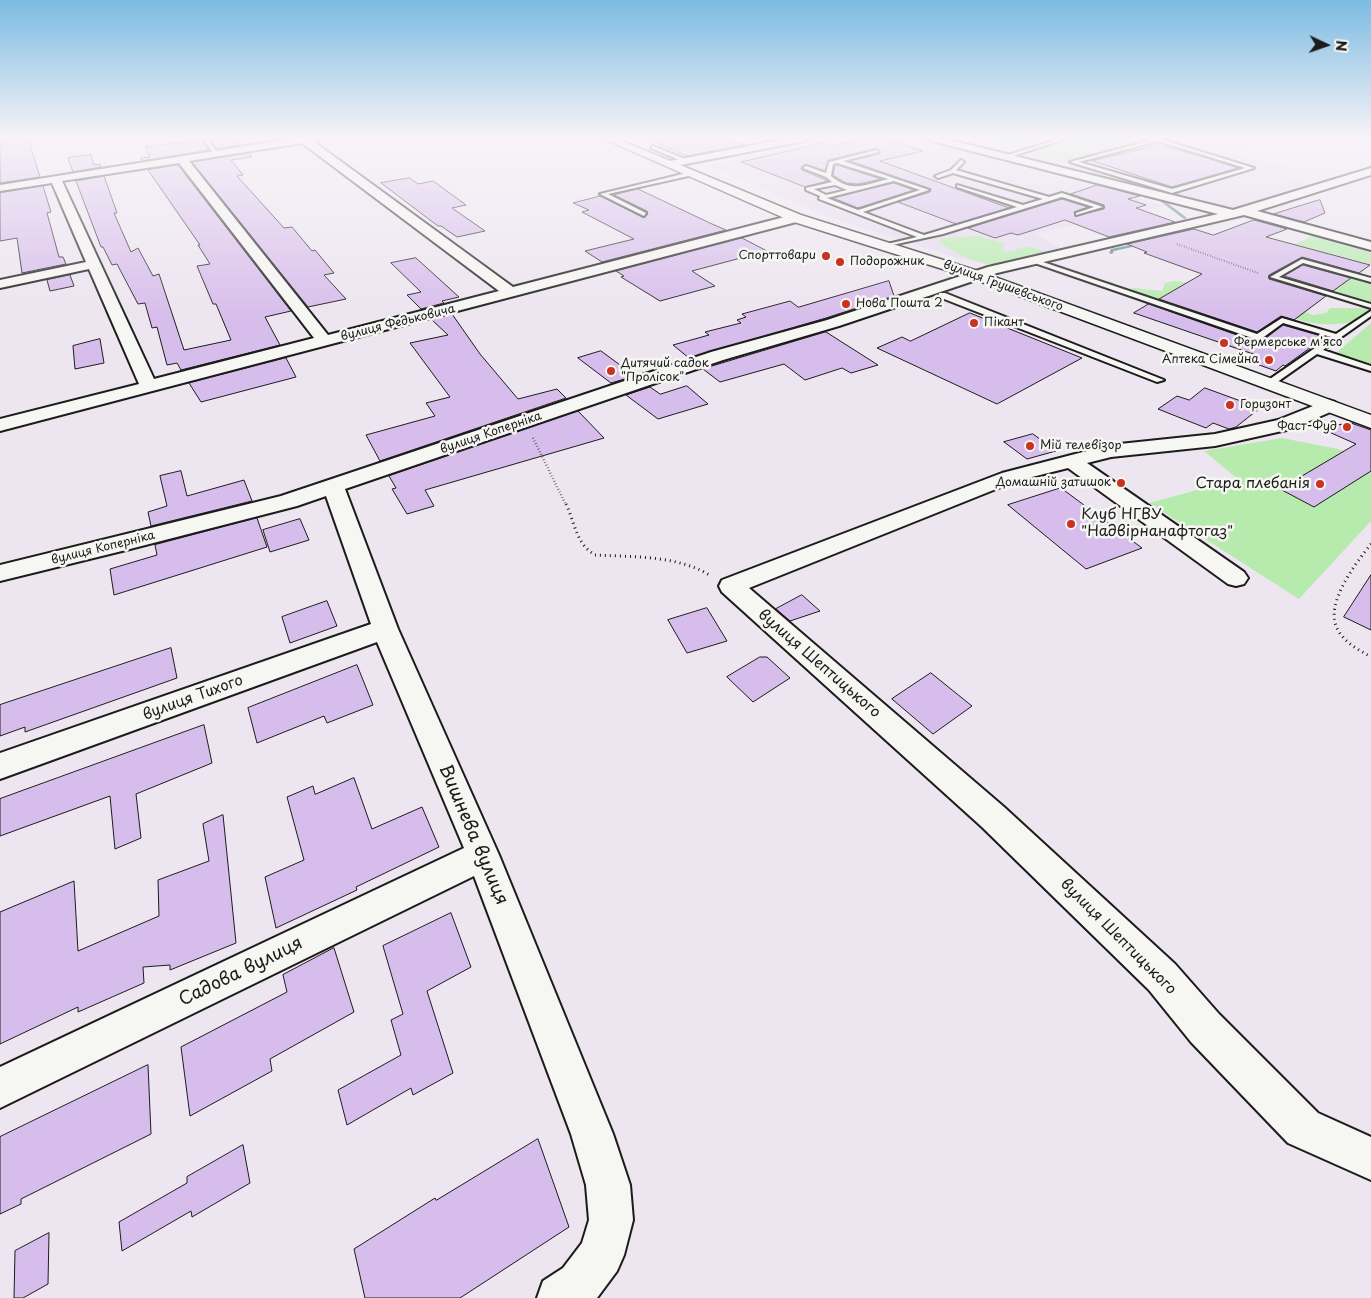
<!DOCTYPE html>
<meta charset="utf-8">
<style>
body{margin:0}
#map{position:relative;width:1371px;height:1298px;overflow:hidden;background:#ede5f0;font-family:"Playpen Sans",sans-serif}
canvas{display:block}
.north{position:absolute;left:1301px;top:20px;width:50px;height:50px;-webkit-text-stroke:4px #f6f6f2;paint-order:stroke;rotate:93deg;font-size:14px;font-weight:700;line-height:20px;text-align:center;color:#1c1c1c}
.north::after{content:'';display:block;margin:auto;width:18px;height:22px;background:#1c1c1c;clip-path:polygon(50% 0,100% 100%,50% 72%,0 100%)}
</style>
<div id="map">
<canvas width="1371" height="1298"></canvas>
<div class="north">N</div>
</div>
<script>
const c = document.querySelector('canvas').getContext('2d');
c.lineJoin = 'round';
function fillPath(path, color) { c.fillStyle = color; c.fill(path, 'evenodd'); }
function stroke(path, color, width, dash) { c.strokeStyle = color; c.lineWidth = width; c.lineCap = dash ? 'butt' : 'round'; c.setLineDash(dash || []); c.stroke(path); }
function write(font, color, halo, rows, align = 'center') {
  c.font = font + ' "Playpen Sans",sans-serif'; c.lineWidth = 5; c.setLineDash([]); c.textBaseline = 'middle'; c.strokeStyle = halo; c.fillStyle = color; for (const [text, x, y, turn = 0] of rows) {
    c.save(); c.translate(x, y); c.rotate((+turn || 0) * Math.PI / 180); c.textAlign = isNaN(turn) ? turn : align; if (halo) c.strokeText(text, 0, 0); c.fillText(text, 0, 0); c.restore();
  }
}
const built = new Path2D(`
 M826,138H916L1166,206L1035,234L1060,248L1003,261L982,262L961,259L821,214L707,165Z
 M1056,138H1219L1247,145L1225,151L1290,169L1275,174L1323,187L1233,213L1010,154Z`);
const green = new Path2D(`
 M985,138H1043L1017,148Z
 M1067,138H1119L1141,144L1065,163L1019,149Z
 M979,236L1006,244L1001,250L1007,252L1030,246L1049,254C1030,257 1006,266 987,264C970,261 954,252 940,243L941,238Z
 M1313,236L1371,253V264L1295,244Z
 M1305,264L1371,283V303L1282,278Z
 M1174,281C1211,282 1251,307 1287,319L1283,322H1261L1221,317L1212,320L1188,313L1173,312L1150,300L1134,299L1122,290L1134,288L1162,291L1165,283Z
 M1330,308H1367L1371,310V319C1339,325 1319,328 1288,316L1303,311L1313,315L1326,313Z
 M1371,323V364L1336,353Z
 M1282,438L1338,449L1371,463V521L1299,599L1149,503L1238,479L1204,451Z`);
const stream = new Path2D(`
 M912,138H915L966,149L965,150Z
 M1074,176H1076L1110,186L1107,187L1074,178Z
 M1143,195L1162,199L1187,218L1184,219L1160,201L1143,197Z
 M1140,243L1141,245L1114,251L1112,254L1109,253L1111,249Z`);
const building = new Path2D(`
 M28,138L40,177L0,183V144H4V140Z
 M217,138H234L241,145L217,149L209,139Z
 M645,138H723L744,145L688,156Z
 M867,138H882L923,151L880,161L1009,208L956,224L898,202L930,192L931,189L850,161L879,154L880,151L877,148L829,160L825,171L805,164L801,168L802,170L828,181L805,187L741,162L823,143L830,146Z
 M201,140L209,150L142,161L141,158L150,157L145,147Z
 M1159,145L1201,156L1238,168L1172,187L1093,161Z
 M248,153L252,157L231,160L243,175L237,176L284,228L292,227L312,251L315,250L334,273L324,275L346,299L308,307L192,162Z
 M91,155L94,165L100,164L101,167L73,172L68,158Z
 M178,165L291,311L265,317L280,345L181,370L177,363L167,365L157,327L152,328L145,303L138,304L117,264L112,265L103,247H101L76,181L104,176L117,213H114L131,252L138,248L153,276L159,274L184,350L231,340L216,304H213L197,266L210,264L198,245H200L148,170Z
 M837,165L881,179L858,184L846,183L833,175L835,166Z
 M410,178L418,184L433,181L466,205L452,208L485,231L457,237L441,226H438L381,183Z
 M894,183L914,190L858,208L833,198Z
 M1098,185L1140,196L1128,199L1146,205L1136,208L1175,222L1109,237L1065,220L1018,235L1011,233L995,238L968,228L1062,199L1088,207L1074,212L1075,216L1104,209V205L1071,194Z
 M43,186L51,212L47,213L59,257H63L66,264L22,273L17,238L0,241V193Z
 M638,189L712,224L726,230L602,262L585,251L634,239L582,212L589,210L573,203L600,196L644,218L648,214L647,211L614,195Z
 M1320,200L1325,213L1304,222L1274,214Z
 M1254,220L1287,229L1266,237L1370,265L1359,273L1302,257L1269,275V279L1326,296L1294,320L1281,316L1257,332L1159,299L1202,274L1144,253L1147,252L1127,244L1194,229L1213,235Z
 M742,238L767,251L692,271L715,286L660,301L621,277L624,276L616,271Z
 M416,258L459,297L442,301L444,303L421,309L407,295L421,292L391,263Z
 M1303,265L1351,278L1333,291L1284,276Z
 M70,275L74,286L50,291L47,280Z
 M889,281L894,296L826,318L689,358L673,345L709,335L705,332L741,323L737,320L746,317L742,314L790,301L798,307Z
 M1149,304L1254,341H1262L1283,325L1325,337L1285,366L1283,365L1276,371L1248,361L1256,355L1134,313Z
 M970,313L1082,358L997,404L877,348L902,337L910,341Z
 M452,314L480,354L518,399L557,389L566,398L380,461L366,435L435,416L426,403L450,397L410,343L448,335L432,320Z
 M826,332L878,365L851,373L842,368L805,380L784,364L720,382L703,369Z
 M100,339L104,363L75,369L73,346Z
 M601,351L635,376L611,383L578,358Z
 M286,358L296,377L201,402L189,383Z
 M687,386L708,404L658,419L626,395L650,387L660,394Z
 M1205,388L1260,408L1236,427L1229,429L1213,423L1206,428L1158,409L1177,396L1189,400Z
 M578,411L604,438L425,490L434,506L407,514L392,489L396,488L389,476Z
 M1351,423L1371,430V471L1314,507L1280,489L1356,444L1320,428Z
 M1033,434L1056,451L1027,459L1004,442Z
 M181,471L187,496L244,480L252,501L151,526L148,512L167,506L160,476Z
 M1061,488L1142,548L1086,569L1008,505Z
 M257,518L267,547L114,595L110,569L157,555L155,545Z
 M300,519L309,540L270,552L263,530Z
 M1371,575V630L1344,617Z
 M802,595L820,611L790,621L776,609Z
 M327,601L337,626L290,643L282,617Z
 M707,608L727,641L687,653L668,620Z
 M171,648L177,678L25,732V727L0,736V705Z
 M760,657H767L790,678L753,702L727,677Z
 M357,665L373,705L327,723L324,716L257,743L248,708Z
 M931,673L972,706L933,734L892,699Z
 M204,725L212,763L136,794L141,838L115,849L110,796L0,836V799Z
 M354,778L372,829L422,807L439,847L356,887L357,890L276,928L265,877L304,860L287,797L313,786L315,794Z
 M223,815L236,943L170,970V965L143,967L144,983L78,1012V1007L0,1044V912L74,881L78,951L159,916L158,880L209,861L203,824Z
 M451,913L471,967L427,991L453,1073L413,1095L411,1088L347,1125L338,1090L401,1055L391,1020L403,1014L383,946Z
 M334,948L354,1012L270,1059L272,1071L190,1116L181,1047L287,992L283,975Z
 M148,1065L151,1134L21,1199V1204L0,1214V1137Z
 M538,1139L569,1227L460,1298H365L354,1249L435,1198L436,1200Z
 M243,1145L250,1183L192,1217L191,1211L122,1251L119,1222L187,1183V1177Z
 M49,1233L48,1284L23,1298H14L15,1251Z`);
const pathFar2 = new Path2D(`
 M1177,244L1258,273`);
const pathFar1 = new Path2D(`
 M533,438L566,505`);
const path = new Path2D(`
 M566,504C575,523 576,544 595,555C633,557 678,555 711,576
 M1371,544C1356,563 1323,605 1338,630C1345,643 1359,650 1371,657`);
const service = new Path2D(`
 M202,138H206L218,153H214Z
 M1062,138H1068L1010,157L1005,156Z
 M1146,138L1160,139L1254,168L1172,193L1070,162L1152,140ZM1158,141L1245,168L1172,189L1079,162Z
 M653,146L688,160L689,161L684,162L651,148Z
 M877,150L879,152L843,161L929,190L863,212L924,235L1017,207L957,187V185L1023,205L1043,199L953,173L938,178L935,176L951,170L961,160L964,162L956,170L1049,197L1062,193L1103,207L1076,215V213L1094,207L1062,197L943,234L883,247V245L917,237L819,199L820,196L806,190V188L832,182L826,177L803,168L806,166L826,173L829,162ZM837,163L888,179C865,185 851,193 831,176L833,164ZM894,181L920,190L858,210L827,198ZM835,185L847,190L826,195L814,189Z
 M691,172L693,175L608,194L646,213L644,216L600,194Z
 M1031,258L1257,334L1282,318L1336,334L1371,311V316L1323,350L1371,366V371L1317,354L1273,385H1267V381L1331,337L1283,323L1261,339H1255L1029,261V259Z
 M1302,259L1371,278V282L1303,263L1279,277L1371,304V308L1270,277Z
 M939,293H945L1164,380L1157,382L939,297Z`);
const minor = new Path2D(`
 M297,138H319L318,140L313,141L513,287L796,214L802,218L800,221L0,431V419L139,384L89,269L0,288V280L86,262L52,183L0,191V185ZM302,143L499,291L328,335L189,161ZM179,163L314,338L154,379L62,181Z
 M791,138H810L805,141L670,167L665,164L670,161Z
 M927,138H942L1233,210L1371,168V175L1257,211L1371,242V250L1244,215L997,273L839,326L723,360L345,489L398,629L499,855L613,1134L630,1185L633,1220L624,1255L617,1271L597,1298H537L543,1281L563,1268L582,1243L589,1220L586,1185L571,1134L474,876L0,1108V1067L464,848L377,642L0,779V753L371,624L326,496L297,506L126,550L0,581V565L281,496L711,352L827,320L988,267L1218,214L928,140Z
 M1328,400L1335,402L1337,406L1335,410L1291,429L1215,446L1111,457L1087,463L1244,572L1248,578L1244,584L1236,586L1228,584L1068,468L1016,481L749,588L1004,807L1175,964L1219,1014L1318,1113L1371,1137V1180L1288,1143L1191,1042L1149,990L982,827L722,592L719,586L722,580L1002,473L1110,445L1215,434L1278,420Z`);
const tertiary = new Path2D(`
 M602,138H615L801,215L981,272L1371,415V428L971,278L791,221Z`);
const markers = [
 [826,256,5,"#c8321e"],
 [840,262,5,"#c8321e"],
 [846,304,5,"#c8321e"],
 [974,323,5,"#c8321e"],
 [1224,343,5,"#c8321e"],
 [1269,360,5,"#c8321e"],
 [611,371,5,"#c8321e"],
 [1230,405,5,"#c8321e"],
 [1347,427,5,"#c8321e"],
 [1030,446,5,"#c8321e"],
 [1121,483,5,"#c8321e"],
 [1320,484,5,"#c8321e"],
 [1071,524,5,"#c8321e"]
];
const farPoinames = [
 ["Спорттовари",816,256,"right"],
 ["Подорожник",850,262],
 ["Нова Пошта 2",856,304],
 ["Пікант",984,323],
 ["Фермерське м'ясо",1234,343],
 ["Аптека Сімейна",1259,360,"right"],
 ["Дитячий садок",621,364],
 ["\"Пролісок\"",621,378],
 ["Горизонт",1240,405],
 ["Фаст-Фуд",1337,427,"right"],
 ["Мій телевізор",1040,446],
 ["Домашній затишок",1111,483,"right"]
];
const farStreetnames = [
 ["вулиця Грушевського",1003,286,20],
 ["вулиця Федьковича",398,323,-14],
 ["вулиця Коперніка",491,433,-19],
 ["вулиця Коперніка",103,548,-14]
];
const poiNames = [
 ["Стара плебанія",1310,484],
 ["Клуб НГВУ",1081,515,"left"],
 ["\"Надвірнанафтогаз\"",1081,532,"left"]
];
const streetNames = [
 ["вулиця Шептицького",819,664,41],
 ["вулиця Тихого",193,698,-20],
 ["вулиця Шептицького",1118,937,45]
];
const nearStreetnames = [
 ["Вишнева вулиця",473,835,67],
 ["Садова вулиця",241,972,-26]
];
fillPath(built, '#e6d9ee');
fillPath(green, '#b6ebad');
fillPath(stream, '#54828d');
fillPath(building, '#d7bdeb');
stroke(building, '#1c1c1c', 1);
stroke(service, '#1c1c1c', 4);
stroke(minor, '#1c1c1c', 4);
stroke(tertiary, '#1c1c1c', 3);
stroke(pathFar2, '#1c1c1c', 2, [0.5, 2]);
stroke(pathFar1, '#1c1c1c', 2.5, [0.5, 2.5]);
stroke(path, '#1c1c1c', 3, [1, 4]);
fillPath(service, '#f6f6f2');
fillPath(minor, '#f6f6f2');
fillPath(tertiary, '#f6f6f2');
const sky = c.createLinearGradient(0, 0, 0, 319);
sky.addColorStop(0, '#7cbbe2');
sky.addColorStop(0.43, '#f7f3f8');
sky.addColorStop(1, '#f7f3f800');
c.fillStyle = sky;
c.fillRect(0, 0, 1371, 319);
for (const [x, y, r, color] of markers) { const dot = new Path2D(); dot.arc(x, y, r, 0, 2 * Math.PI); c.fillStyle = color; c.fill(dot); stroke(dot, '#f6f6f2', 2); }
write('12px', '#1c1c1c', '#f6f6f2', farPoinames, 'left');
write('12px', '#1c1c1c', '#f6f6f2', farStreetnames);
write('15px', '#1c1c1c', '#f6f6f2', poiNames, 'right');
write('15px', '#1c1c1c', '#f6f6f2', streetNames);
write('18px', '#1c1c1c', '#f6f6f2', nearStreetnames);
</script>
